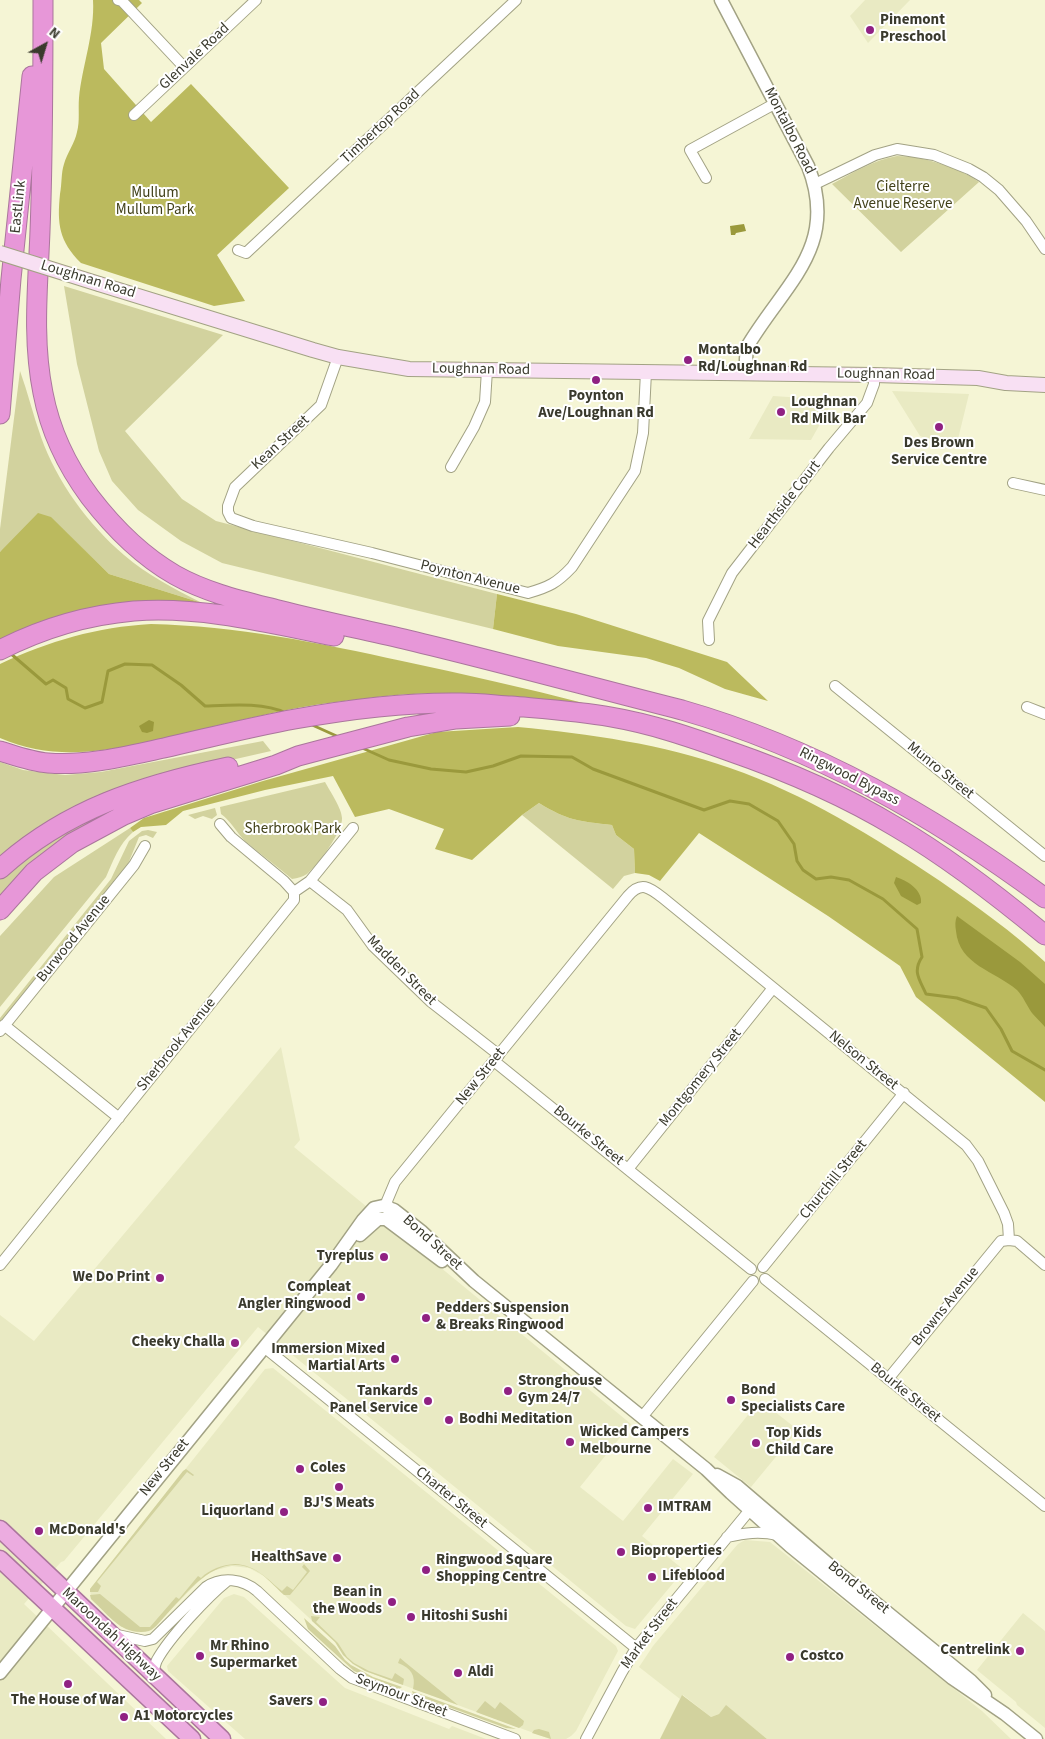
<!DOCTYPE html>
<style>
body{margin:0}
#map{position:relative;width:1045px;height:1739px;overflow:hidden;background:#f5f5d5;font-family:"Source Sans 3",sans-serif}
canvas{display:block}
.north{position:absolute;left:20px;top:20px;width:50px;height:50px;-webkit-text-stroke:4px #fff;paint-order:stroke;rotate:39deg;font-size:14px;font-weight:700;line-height:20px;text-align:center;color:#3a3a2d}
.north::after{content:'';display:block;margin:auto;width:18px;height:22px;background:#3a3a2d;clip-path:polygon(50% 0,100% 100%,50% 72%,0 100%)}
</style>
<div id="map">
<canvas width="1045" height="1739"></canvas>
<div class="north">N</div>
</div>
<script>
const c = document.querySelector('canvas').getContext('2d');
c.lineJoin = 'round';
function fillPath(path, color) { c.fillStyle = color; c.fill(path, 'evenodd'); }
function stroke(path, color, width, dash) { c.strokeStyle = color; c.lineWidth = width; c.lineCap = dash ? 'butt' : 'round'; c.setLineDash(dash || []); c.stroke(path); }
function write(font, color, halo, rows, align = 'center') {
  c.font = font + ' "Source Sans 3",sans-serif'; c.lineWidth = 4; c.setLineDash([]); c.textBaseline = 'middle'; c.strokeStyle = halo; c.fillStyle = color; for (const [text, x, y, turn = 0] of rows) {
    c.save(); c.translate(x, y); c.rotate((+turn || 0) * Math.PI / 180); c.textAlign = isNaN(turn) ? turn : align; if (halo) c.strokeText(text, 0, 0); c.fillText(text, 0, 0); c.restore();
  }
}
const built = new Path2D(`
 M865,0H910L868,43L850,16Z
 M892,391L969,394L958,439L925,438L920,436Z
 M773,396L804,398L834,399L811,440L749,439Z
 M281,1047L300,1140L294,1147L631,1424L580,1487L623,1521L673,1459L693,1474L642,1536L684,1570L635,1629L626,1626L258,1327L64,1561L61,1562L24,1604L166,1739H0V1315L34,1341Z
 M273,1368L616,1646L618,1651L576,1731L571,1736L566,1739H550L365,1671L347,1659L335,1642L264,1576L249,1568L232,1566L212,1571L199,1581L156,1625L147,1631L136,1632L120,1626L91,1599L90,1589L265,1369Z
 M760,1400L798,1430L751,1487L714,1457Z
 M745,1540L770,1542L982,1711L1011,1739H767L726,1706L719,1714L711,1717L683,1695L680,1699L639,1667L653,1646L732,1551L738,1544Z
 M234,1594L244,1597L345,1688L449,1729L452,1726L486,1739H245L168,1671L167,1666L224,1598Z
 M1023,1613L1045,1631V1728L1017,1705L1016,1702L977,1670Z`);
const green = new Path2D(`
 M897,156C922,156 958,167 979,182L901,252L832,184C853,173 873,160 897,156Z
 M64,286L223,335L125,431L182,499L216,521L497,594L493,629L222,563L181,541L138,510L112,481L99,451L77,364Z
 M20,371C28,393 33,415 41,437C57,482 88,524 124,555C147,575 175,589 202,603L109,574L51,518L0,552V529Z
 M263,741L271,751L227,761L142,784L0,862V762L23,770L65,775L101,772Z
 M325,782C330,791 342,809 342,818C343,831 318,865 307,874C302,877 298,878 292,879C277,866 260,854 245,841C236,832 231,821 221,814L220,807Z
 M129,801L0,901V879L26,856L70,828Z
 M539,803C568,821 579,821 612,825L616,835L634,849L635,873L624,876L613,889L522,815Z
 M215,808L217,815L212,819L203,816L195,819L188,815Z
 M130,828L133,832C119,844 113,861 106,877L0,1007V936L54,877Z
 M148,830L157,832L153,838L146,835L139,837L128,864L0,1022V1018L111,879L129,841L142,831Z
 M186,1469L194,1475L193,1476L187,1472L97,1582L101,1586L98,1592H90V1589L183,1471Z
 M235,1564C256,1565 267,1579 282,1591L287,1586L293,1590L307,1572L302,1567L304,1564L310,1571L290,1595H284C275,1587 266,1576 255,1570C217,1551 188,1592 166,1615C161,1620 156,1628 149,1631C142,1633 133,1632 126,1629C113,1623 102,1609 91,1599L90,1595L100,1594L140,1627H150L176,1597L179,1599L198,1576L201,1578C210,1569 222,1565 235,1564Z
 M311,1616L320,1617L316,1622L338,1643L347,1657L354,1663L369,1671L392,1679L395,1673L404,1679L403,1685L365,1671L353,1664L343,1655L335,1642L312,1621Z
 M304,1618L335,1646L345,1660L351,1665L373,1677L402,1687L399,1689L354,1671L308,1629Z
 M400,1658L406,1663L458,1705L413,1689C416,1675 411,1668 398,1663Z
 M412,1691L516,1729L506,1728L413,1694Z
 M682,1695L711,1717L719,1714L726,1705L767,1739H660Z
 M485,1701L495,1709L500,1702L524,1721L523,1725L519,1728L476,1712Z
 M539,1729L549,1732L551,1739L532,1733L534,1730Z`);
const forest = new Path2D(`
 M93,0H139L142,3L101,43L104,69L151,122L191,84L289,188L217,255L245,301L214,306L81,263C59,241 57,224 60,194C62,184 61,173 64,164C67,153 75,143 77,132C80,121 78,109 79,98C82,66 95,33 93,0Z
 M38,513L51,517L109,574L202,603L118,605L0,641V552Z
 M497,594L576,614L727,662L768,701L725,689L679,668L646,658L558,646L493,629Z
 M151,624C236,626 320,643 402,661C464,674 525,688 587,704C529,699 470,691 413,694C388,695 362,699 337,702C286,708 235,722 185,733C124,748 61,765 0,738V664C49,641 97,627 151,624Z
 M518,727C589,734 663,744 730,768C805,794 874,837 940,881C976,906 1013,932 1045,962V1102L916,997L900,966L828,916L699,833L660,881L649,875L635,873L634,849L616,835L612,825C579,821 568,821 539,803L522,815L472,860L435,849L444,829L389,809L355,817L333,776L265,790L183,811L166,825L141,827L133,832L130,828L144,818L263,781L437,732Z`);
const water = new Path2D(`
 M744,224L746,231L736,233L735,235H731L730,226Z
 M149,720L154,722L153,731L147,733L142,732L139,726Z
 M896,877C906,880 923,890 921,903L917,905L901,896L894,883Z
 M957,916L1020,962L1045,984V1027C1041,1022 1036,1018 1032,1013C1027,1006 1023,996 1017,990C995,971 959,965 956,931C955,925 955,921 957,916Z`);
const stream = new Path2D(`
 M10,653L46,684L53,680L66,688L68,699L85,708L102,702L108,671L125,664L152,665L181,685L205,706C230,705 264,702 286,713
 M310,724L341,738
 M360,747L389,760L431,769L466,772L493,766L521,756L572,757L593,769L704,810L730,801L749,804L778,821L794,844L797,861L803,870L816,879L831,877L849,880L883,899L917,929L922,957C912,972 920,980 926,994L957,998L986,1008L1001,1029L1012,1051L1045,1070`);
const minor = new Path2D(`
 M118,0L122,1L184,67
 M134,115L256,0
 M706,178L690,150L776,103
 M815,184L875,155L897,149L934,155L969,169L983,177L999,190L1026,221L1045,249
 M238,250L246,253L516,0
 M338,357L321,405L235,487L228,506V512L231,518L253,526L372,553L528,593C549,587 557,583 572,567L635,471L643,433L646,372
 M451,467L474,427L485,402L487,370
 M1013,483L1045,490
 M709,640L708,621L732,573L829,448L867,403L874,384V375
 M835,686L1045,856
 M1027,707L1045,714
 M220,824L231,837L284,881L294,892
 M310,881L347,910L373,946L430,1001L499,1055
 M4,1025L119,1118
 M0,1031L134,865L145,846
 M494,1061L751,1269
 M628,1169L773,988
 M388,1207L387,1201L395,1182L628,896C641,881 649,887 663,898L966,1145L978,1161L1004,1213L1008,1224L1009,1240
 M0,1265L294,900V892L310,881L353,828
 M763,1267L904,1093
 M765,1279L1045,1506
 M264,1347L636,1648
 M888,1379L1001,1241L1009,1240L1017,1241L1045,1265
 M642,1417L753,1281
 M727,1537C745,1533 759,1531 778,1535
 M113,1634L145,1641L153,1639L206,1587C222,1576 243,1579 257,1591L340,1669L352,1678L515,1739
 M153,1674C154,1670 155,1664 157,1660C169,1638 207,1597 227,1581
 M586,1739L622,1672L636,1648L754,1505`);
const tertiary = new Path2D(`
 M721,0L808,166C840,247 784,284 747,347L746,359V373
 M360,1235L378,1219H386L442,1261
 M717,1475L737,1486L834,1569L971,1681L985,1695
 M0,1673L331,1265L363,1220L374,1208L383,1206L394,1210L422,1232L474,1281L706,1469L731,1493L790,1546L952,1678L1005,1714L1036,1739`);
const secondary = new Path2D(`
 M99,284L313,350L338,357L409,369L874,375L978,378L1006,383L1045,385`);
const trunk = new Path2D(`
 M0,1529L222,1739
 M0,1559L192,1739`);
const motorway = new Path2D(`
 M43,0C43,77 43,154 40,231C38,285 32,339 43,393C50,430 67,466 90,497C113,527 142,556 175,575C207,593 243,601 278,610C321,621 365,630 408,640C500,662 591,687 682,710C815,748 934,816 1045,898
 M0,414L11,279L32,76
 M0,650C41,629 88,615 134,611C201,606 269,623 334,636
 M0,751C16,756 32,762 48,763C88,766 126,756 164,748C208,738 251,727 295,719C350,709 405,702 461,703C478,703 495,705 511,706C545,709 578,711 611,717C652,724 690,737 729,751C787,771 843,795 896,827C949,858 998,896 1045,935
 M0,869C66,809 143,785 228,767
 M0,910L34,872L72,843L124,815L150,804L276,765L298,756L408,727L456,719L510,716`);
const secondaryBridge = new Path2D(`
 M0,253L99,284`);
const markers = [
 [870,30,5,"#902183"],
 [688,360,5,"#902183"],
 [596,380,5,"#902183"],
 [781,412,5,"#902183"],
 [939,427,5,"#902183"],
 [384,1257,5,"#902183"],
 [160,1278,5,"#902183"],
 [361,1297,5,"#902183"],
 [426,1318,5,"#902183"],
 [235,1343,5,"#902183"],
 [395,1359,5,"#902183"],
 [508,1391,5,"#902183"],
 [731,1400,5,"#902183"],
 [428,1401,5,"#902183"],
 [449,1420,5,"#902183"],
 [570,1442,5,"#902183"],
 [756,1443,5,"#902183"],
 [300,1469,5,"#902183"],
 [339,1487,5,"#902183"],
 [648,1508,5,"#902183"],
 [284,1512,5,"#902183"],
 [39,1531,5,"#902183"],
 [621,1552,5,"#902183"],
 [337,1558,5,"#902183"],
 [426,1570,5,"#902183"],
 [652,1577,5,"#902183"],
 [392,1602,5,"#902183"],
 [411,1617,5,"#902183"],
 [1020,1651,5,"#902183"],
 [200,1656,5,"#902183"],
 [790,1657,5,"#902183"],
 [458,1673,5,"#902183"],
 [68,1684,5,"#902183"],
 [323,1702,5,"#902183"],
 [124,1717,5,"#902183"]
];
const poiNames = [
 ["Pinemont",880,21],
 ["Preschool",880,38],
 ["Montalbo",698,351],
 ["Rd/Loughnan Rd",698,368],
 ["Poynton",596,397,"center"],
 ["Ave/Loughnan Rd",596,414,"center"],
 ["Loughnan",791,403],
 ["Rd Milk Bar",791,420],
 ["Des Brown",939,444,"center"],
 ["Service Centre",939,461,"center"],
 ["Tyreplus",374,1257,"right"],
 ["We Do Print",150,1278,"right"],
 ["Compleat",351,1288,"right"],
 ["Angler Ringwood",351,1305,"right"],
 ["Pedders Suspension",436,1309],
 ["& Breaks Ringwood",436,1326],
 ["Cheeky Challa",225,1343,"right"],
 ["Immersion Mixed",385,1350,"right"],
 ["Martial Arts",385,1367,"right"],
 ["Stronghouse",518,1382],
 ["Gym 24/7",518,1399],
 ["Bond",741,1391],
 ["Specialists Care",741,1408],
 ["Tankards",418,1392,"right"],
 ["Panel Service",418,1409,"right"],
 ["Bodhi Meditation",459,1420],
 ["Wicked Campers",580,1433],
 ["Melbourne",580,1450],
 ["Top Kids",766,1434],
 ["Child Care",766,1451],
 ["Coles",310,1469],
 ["BJ'S Meats",339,1504,"center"],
 ["IMTRAM",658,1508],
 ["Liquorland",274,1512,"right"],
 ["McDonald's",49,1531],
 ["Bioproperties",631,1552],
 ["HealthSave",327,1558,"right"],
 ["Ringwood Square",436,1561],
 ["Shopping Centre",436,1578],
 ["Lifeblood",662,1577],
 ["Bean in",382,1593,"right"],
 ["the Woods",382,1610,"right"],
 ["Hitoshi Sushi",421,1617],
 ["Mr Rhino",210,1647],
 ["Supermarket",210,1664],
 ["Centrelink",1010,1651,"right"],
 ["Costco",800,1657],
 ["Aldi",468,1673],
 ["The House of War",68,1701,"center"],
 ["Savers",313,1702,"right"],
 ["A1 Motorcycles",134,1717]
];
const streetNames = [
 ["Glenvale Road",195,57,-43],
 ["Timbertop Road",381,127,-43],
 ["Montalbo Road",789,131,63],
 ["EastLink",19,207,-84],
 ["Loughnan Road",88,280,17],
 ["Loughnan Road",481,370,1],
 ["Loughnan Road",886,375,1],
 ["Kean Street",281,443,-43],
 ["Hearthside Court",785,505,-52],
 ["Poynton Avenue",470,578,14],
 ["Munro Street",940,771,39],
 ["Ringwood Bypass",849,777,27],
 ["Burwood Avenue",74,939,-51],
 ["Madden Street",401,971,45],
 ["Sherbrook Avenue",177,1045,-51],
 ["Nelson Street",863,1061,39],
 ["New Street",481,1077,-51],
 ["Montgomery Street",701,1078,-51],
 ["Bourke Street",588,1136,39],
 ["Churchill Street",834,1180,-51],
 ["Bond Street",432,1243,42],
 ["Browns Avenue",946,1307,-51],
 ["Bourke Street",905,1393,39],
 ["New Street",165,1468,-51],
 ["Charter Street",451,1498,39],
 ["Bond Street",858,1588,39],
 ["Market Street",650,1634,-53],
 ["Maroondah Highway",111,1635,43],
 ["Seymour Street",401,1696,21]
];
const parkNames = [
 ["Cielterre",903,188],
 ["Avenue Reserve",903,205],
 ["Mullum",155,194],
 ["Mullum Park",155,211],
 ["Sherbrook Park",293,830]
];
fillPath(built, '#e9eac3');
fillPath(green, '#d2d29e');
fillPath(forest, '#bbba5e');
fillPath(water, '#9a993c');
stroke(stream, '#9a993c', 3);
stroke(minor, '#a2a284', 12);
stroke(tertiary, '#a2a284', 15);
stroke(secondary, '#a2a284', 16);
stroke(trunk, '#aa769c', 19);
stroke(motorway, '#aa769c', 21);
stroke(minor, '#fff', 10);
stroke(tertiary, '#fff', 12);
stroke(secondary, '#f8e0f3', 14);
stroke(trunk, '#ecace0', 16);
stroke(motorway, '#e797d8', 19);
stroke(secondaryBridge, '#a2a284', 16, []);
stroke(secondaryBridge, '#f8e0f3', 14);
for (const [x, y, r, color] of markers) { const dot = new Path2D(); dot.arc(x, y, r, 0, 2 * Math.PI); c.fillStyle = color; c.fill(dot); stroke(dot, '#fff', 2); }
write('bold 15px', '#3a3a2d', '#fff', poiNames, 'left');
write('15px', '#3a3a2d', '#fff', streetNames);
write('15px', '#414019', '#fff', parkNames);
</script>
